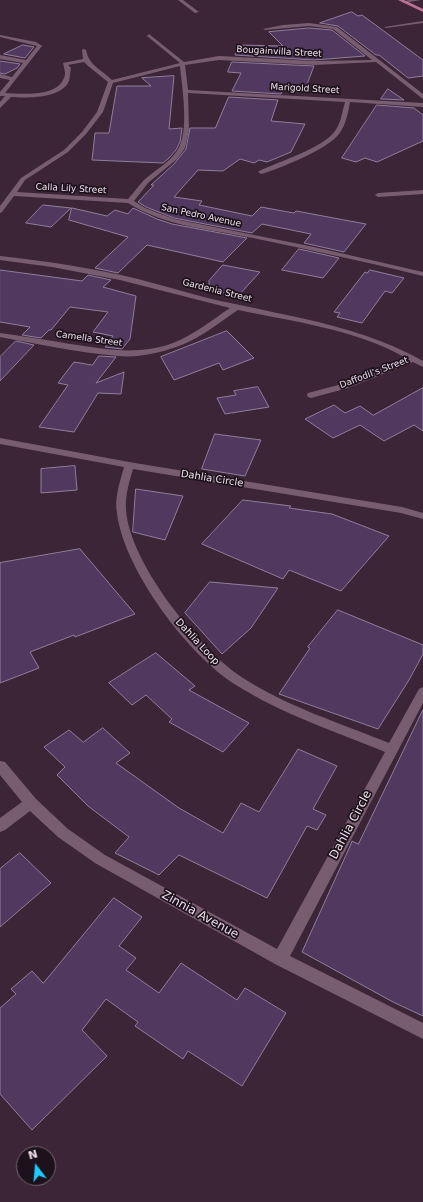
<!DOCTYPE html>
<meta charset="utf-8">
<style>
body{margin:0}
#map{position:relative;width:423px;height:1202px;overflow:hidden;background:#3d2538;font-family:"DejaVu Sans",sans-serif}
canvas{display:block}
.north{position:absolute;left:16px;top:1146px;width:40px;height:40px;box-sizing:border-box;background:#1d121b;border:1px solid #71646f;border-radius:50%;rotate:344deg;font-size:11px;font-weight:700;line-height:16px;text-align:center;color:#f0e0ec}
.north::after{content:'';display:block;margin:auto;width:14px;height:18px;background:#1ec9fd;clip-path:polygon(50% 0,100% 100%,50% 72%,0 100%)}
</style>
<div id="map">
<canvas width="423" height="1202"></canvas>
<div class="north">N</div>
</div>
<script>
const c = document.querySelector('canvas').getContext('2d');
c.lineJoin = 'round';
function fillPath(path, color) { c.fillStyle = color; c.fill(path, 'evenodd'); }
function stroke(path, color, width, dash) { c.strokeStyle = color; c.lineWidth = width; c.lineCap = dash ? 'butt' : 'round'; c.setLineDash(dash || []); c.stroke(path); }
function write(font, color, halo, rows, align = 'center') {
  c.font = font + ' "DejaVu Sans",sans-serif'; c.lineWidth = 3.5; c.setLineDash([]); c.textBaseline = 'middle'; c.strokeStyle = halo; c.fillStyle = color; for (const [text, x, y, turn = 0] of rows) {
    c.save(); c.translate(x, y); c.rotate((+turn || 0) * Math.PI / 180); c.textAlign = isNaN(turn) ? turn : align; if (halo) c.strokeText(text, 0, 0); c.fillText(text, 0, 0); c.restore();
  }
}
const building = new Path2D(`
 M352,12L358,16L362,15L423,60V76L408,78L379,55H376L338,26L320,23Z
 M309,28L332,30L365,56L314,60L235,55L239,45L283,46L269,32Z
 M23,45L34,47L25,58L4,54Z
 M0,61L20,64L17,68L5,74L0,73Z
 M232,62L314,66L304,92L282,91L281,94L232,91L241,73L228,72Z
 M174,76L169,129L182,128L180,142L176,150L169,158L163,163L92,160L95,133H109L117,86H151L142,78Z
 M388,89L404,100L381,99Z
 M229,97L278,100L271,121L305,124L291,152L267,162L259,160L254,163L240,159L223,171L198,170L174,197L202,201L199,205L252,216L261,207L294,213L296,211L366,224L344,252L304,243L311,234L262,224L252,233L174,218L146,207L138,202L154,185H151L174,164L186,149L190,128H215Z
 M377,105L414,108L423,115V141L377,162L365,158L356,162L342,158Z
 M43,205L71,208L51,227L26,223Z
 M72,208L107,216L115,210L128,214L133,208L157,219L172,224L247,238L223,262L147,245L118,273L95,268L128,237L69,220Z
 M299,249L317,253L339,258L323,278L282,270Z
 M223,265L260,272L238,296L209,290V281Z
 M0,270L82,281L88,275L111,280L103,287L136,296L130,339L122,349L105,347L113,336L93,332L108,312L70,307L51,330H49L41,338L22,335L30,327L0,322Z
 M370,270L404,278L392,293L385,291L362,323L337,317L340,313L334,312L365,272L367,273Z
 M227,331L254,358L223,370L219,363L174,380L161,357Z
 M16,341L34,345L0,381V357Z
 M99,356L116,357L96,383L124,372L121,394L98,393L74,432L39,427L68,385L58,383L74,362L92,365Z
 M258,387L269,407L225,414L217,398L236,395L234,391Z
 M423,388V431L414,425L384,441L360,425L333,438L305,419L334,405L345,413L360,406L373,415Z
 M215,434L261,440L245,476L202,469Z
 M75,466L77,490L41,493V469Z
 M136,489L183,496L165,540L133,532Z
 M243,500L291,506L289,508L332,514L389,536L341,591L289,570L283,579L202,544Z
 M80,549L135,614L75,637L74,635L30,652L39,668L0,683V563Z
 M210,582L278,588L251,628L222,654L185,613Z
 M338,610L423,645V654L409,680L378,729L279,694L310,648L308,647Z
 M156,653L195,686L189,690L249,723L223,752L169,722L172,719L146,695L132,705L109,683Z
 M423,710V1016L393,1002L302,952L351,844L352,841L358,844Z
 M103,728L130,753L116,763L179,808L223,833L241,803L259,812L298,749L337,766L313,809L326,815L317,830L307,826L267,898L179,855L159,875L115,853L129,837L88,806L57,775L65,767L44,747L69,730L83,742Z
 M20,853L51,883L0,927V869Z
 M114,898L142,917L119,946L136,958L126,970L159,993L181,963L237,1000L245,988L286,1013L242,1086L188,1051L183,1059L135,1026L138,1022L106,999L82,1030L107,1056L32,1130L0,1094V1008L16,994L11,989L32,971L43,983Z`);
const service = new Path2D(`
 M178,0H183L199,12L195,13Z
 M423,21V23L386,28L384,27Z`);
const minor = new Path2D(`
 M409,0H421L404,3L402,2Z
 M309,23L337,27L423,94V99L376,62L314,65L219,60L185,65L188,90L423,103V107L350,102C348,113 346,125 339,134C328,149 279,169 261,174L258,172L259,171C278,162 323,148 335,131C341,123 342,112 345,102L188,93L189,130L185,148L177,159L148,183L134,201L145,208L174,219L314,247L423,272V276C367,262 310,250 253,238C210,229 166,227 128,203L14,196L2,212L0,213V206L21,178L64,150L82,132L97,112L108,82L88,66L84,62L68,65L71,68C70,72 70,77 69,81C61,99 26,98 11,97L0,108V102L5,96H0V92L10,80L0,78V74L12,77L23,63L0,59V55L26,60L37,46L0,37V35L36,42L42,46L5,93C20,94 55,97 63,80C67,74 64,68 63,63L83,59L82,50L84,49L86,50C89,66 102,70 112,80L180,63L147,36L149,34L184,62L219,56L314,61L372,60L333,29L309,26L265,30L263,29L283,25ZM180,66C182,88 190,132 177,151C169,163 155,170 144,180C138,186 134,193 128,199L17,192L25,180L68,152L86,134L103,112L113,83Z
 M423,190V194L378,197L375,195L378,193Z
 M0,256C46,261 93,268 138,279C170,287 202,298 235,304C299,318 365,328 423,361V367L413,362L348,388L311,398L308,397L307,395L308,393L342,384L406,358C355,329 295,322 238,310C220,322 203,336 184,344C165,352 139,358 118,356C80,353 38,344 0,337V333C23,336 47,340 70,344C106,349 137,356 173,343C194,335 212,320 230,308L120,280L52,267L0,260Z
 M0,438L129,462L402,507L423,513V519L401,513L133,469C129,482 125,496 126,510C130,564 199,649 243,678C288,707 340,723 389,743L419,689L423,687V703L290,956L423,1023V1039L275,964L95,863L58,837L30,811L5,830L0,832V818L22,802L0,775V761L5,762L36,799L68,829L105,855L277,949L385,752C334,731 282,714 236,685C188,655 125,571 117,514C114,498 120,482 124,467L0,444Z`);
const primary = new Path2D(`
 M398,0H404L423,9V12Z`);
const farStreetnames = [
 ["Bougainvilla Street",279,52,3],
 ["Marigold Street",305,89,3],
 ["Calla Lily Street",71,189,3],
 ["San Pedro Avenue",201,216,12],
 ["Gardenia Street",217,291,14],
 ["Camella Street",89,339,8],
 ["Daffodil’s Street",374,373,-21]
];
const streetNames = [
 ["Dahlia Circle",212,479,9],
 ["Dahlia Loop",197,642,47]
];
const nearStreetnames = [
 ["Dahlia Circle",351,825,-62],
 ["Zinnia Avenue",200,915,29]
];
fillPath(building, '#51385f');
stroke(building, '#907e9b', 1);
fillPath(service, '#785d71');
fillPath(minor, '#785d71');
fillPath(primary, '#bf7293');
write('9px', '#f0e0ec', '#1d121b', farStreetnames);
write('10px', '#f0e0ec', '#1d121b', streetNames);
write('12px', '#f0e0ec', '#1d121b', nearStreetnames);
</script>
